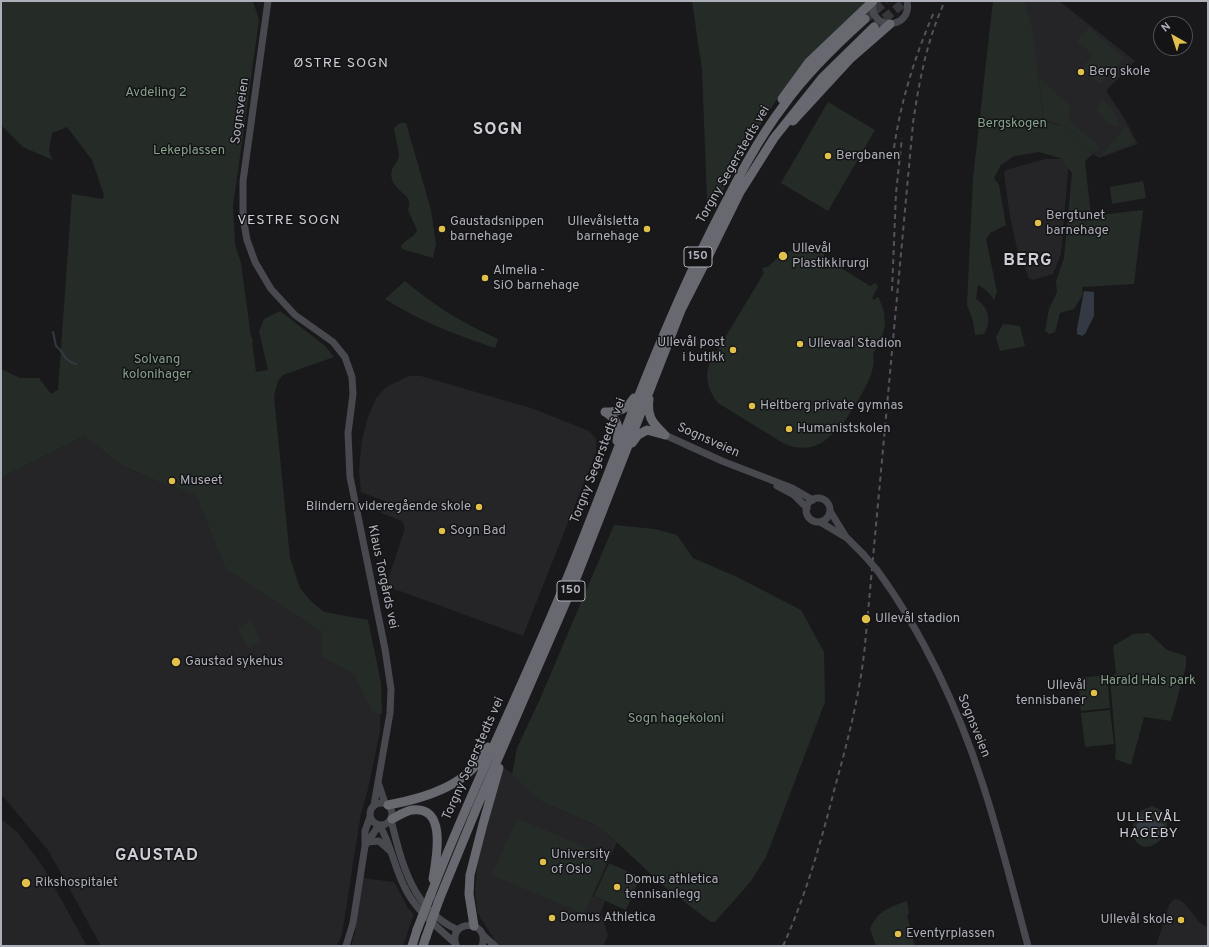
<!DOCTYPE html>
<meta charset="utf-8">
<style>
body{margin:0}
#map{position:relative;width:1209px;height:947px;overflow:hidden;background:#19191b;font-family:Overpass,sans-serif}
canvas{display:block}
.frame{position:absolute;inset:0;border:2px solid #adafb9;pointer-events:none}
.north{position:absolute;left:1153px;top:16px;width:40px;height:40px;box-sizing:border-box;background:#141416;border:1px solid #515257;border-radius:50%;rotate:321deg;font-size:11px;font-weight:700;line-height:16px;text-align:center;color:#adafb9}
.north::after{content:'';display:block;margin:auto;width:14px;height:18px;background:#e1bf4b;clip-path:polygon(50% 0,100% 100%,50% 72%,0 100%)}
</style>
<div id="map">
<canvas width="1209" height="947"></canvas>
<div class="frame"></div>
<div class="north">N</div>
</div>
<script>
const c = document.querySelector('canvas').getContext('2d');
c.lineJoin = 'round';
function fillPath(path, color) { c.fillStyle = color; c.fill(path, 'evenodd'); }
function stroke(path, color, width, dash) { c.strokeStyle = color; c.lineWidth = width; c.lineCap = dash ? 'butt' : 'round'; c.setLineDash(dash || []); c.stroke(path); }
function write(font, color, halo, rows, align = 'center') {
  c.font = font + ' Overpass,sans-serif'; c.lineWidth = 3; c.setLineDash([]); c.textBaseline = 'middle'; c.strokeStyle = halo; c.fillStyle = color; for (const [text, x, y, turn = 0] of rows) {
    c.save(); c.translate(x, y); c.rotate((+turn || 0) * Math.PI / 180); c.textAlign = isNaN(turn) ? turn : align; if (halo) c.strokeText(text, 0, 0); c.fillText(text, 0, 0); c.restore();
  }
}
const built = new Path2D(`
 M1024,1H1059L1135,61L1106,91L1123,116L1138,144L1099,158L1076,144L1058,124L1043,120Z
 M1045,159H1069L1061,254L1053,274L1033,280L1029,278L1023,264L1020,262L1010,217L1004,173L1006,170Z
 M409,376H421L534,409L589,431L596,439V452L523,636L386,586L405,528L402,521L381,513L384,501L361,492L359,470L362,440L367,420L376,398L386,387Z
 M84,436L123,466L159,482L202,495L234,574L322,632L381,692L380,731L368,789L361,813L342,934L337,946H101L48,850L1,794V478Z
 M504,768L517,777L540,801L595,825L617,842L593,896L605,901L601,912L608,936L603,946H490L494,939L477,912L475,890L477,867L486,824Z
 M1,819L17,832L42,865L87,946H1Z
 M363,878L394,882L408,908L414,914L403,946H351L355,932Z
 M1178,899L1184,903L1200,923L1208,927V946H1156L1169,905L1173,900Z`);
const green = new Path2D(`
 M1,1H253L259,20L233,206L235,244L241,263L251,337H252L253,343H252L256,372L268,370L259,331L264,319L280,311L325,346L334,357L283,375L278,381L274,396L290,558L300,588L310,600L324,612L368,620L381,683L382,714L373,713L354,674L322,657V632L234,574L227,571L196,494L159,482L123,466L84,436L1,478V369L20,378H39L51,394L58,390L72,194L103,199L104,195L92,160L67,127L52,133L49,151L53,160L23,147L1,125Z
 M692,1H868L780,94L745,150L715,206L707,201L702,70Z
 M993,1H1024L1033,32L1043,120L1068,128L1080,138L1078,141L1081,138L1069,128L1044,119L1039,78L1070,106L1071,111L1067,117L1099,147L1093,153L1076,143L1093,154L1085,161L1091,216L1143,210L1134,284L1082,287L1083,294L1074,309L1060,313L1055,332L1049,334L1045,331L1049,309L1057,292L1056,281L1064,258L1072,173L1060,158L1039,152L1014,156L1001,165L994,178L999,185L1006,225L990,233L986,239L997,292L994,300C991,294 983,287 978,285L976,299C989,308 992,320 984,334L975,335L973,321L967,305L973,178Z
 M1089,28L1123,58L1100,84L1082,68L1093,55L1077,41Z
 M1102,99L1114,111L1119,124L1116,128L1107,122L1097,111Z
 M828,102L875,130L828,211L781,183Z
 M400,123H406L431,210L436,244L433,258L402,249L401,246C406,239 414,238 417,230L408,210C415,195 395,192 392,179C389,167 397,166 399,156C399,148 395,137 394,128Z
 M1126,127L1135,143L1100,157Z
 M1143,181L1146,198L1112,204L1110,187Z
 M800,249L818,254L823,252L825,258L870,286L876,283L878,287L872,298L874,300L878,297L879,298L884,312L885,326L881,339L873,354C879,375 849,413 838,432L836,430C822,447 804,453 783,443L718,403C706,388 704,374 712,356L710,355L712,351H717L764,273L762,268L768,267L782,253Z
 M405,281C436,307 461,322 498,339L495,348C454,334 422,322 385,299Z
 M1003,324L1020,326L1025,346L1000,351L996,337Z
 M614,525L655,529L677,535L693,558L737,577L801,610L824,652L825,702L766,857L751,881L715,922H711L665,887L611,837L595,825L540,801L512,774L517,748L540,699Z
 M251,621L261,641L248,648L238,628Z
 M1149,633L1167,650L1186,656V666L1171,721L1144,717L1131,765L1115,759L1116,750L1110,678L1116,673L1113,646L1133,634Z
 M1107,675L1110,708L1081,711L1078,678Z
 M1110,710L1114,744L1085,747L1081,713Z
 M1152,806L1163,811C1180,838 1137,864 1133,832C1132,824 1135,817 1140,811Z
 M517,818L608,857L584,914L492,875Z
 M609,863L640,877L626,910L594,896Z
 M907,901L909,914L907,915L915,946H876L870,929C877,911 890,907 907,901Z`);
const water = new Path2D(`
 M1084,291L1094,292V316L1085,334L1082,336L1077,334V329Z
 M1139,816L1164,824L1160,836L1136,829Z`);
const stream = new Path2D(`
 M53,332L56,346C66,353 62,360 76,364`);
const highwayTunnel = new Path2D(`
 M865,19L886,1
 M874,27L906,1`);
const secondary = new Path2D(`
 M268,1L243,181V218L247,240L255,262L271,289L295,315L333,342L345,357L352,377L353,394L348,433L350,477L385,649L391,689L390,713L374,805
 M873,1C867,31 913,31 907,1
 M665,435L722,461L792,488L813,500
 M777,486L794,495L807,508
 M806 510a12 12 0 1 1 24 0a12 12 0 1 1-24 0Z
 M830,511L846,537
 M820,522L847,538L863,554
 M877,570C922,631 959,710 982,782C1000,836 1013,891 1028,946
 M378,782L385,803
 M370 814a11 11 0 1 1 22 0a11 11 0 1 1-22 0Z
 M391,820C402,864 412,909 458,930
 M380,826C391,845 394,866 404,886C415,910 436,926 455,943
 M367,842L379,841L390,851
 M365,844V831L370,817
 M483,935L495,946
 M456,945C447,919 491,919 482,946
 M346,946L353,923L365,846L379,825`);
const highway = new Path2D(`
 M782,99L809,62L873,1
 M793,121L851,58L890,24
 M649,399C647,415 651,422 663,433
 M605,412C619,412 626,410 634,398
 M605,412C618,420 620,426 617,441
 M632,443L638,435L647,430L665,435
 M388,805C426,798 470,785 488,747
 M392,819C398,816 405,811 412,810C448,805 436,860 433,879
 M431,894C472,786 525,683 568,576C615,460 656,341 712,229C734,186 755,143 784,105C807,73 836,45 865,19
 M439,900L477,807L575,581L665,351L681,310L703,267L740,192L774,138L822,78L874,27
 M474,926L469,894L470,875L483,824L499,768
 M412,946L417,930
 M423,946L426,937`);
const rail = new Path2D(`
 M894,148C901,100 915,56 934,12
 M892,291L896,193L902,138
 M783,946C806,895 821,842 835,787C848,740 860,694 865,645L913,123C919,82 927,39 945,1`);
const secondaryBridge = new Path2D(`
 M863,554L877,570`);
const highwayBridge = new Path2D(`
 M417,930L431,894
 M426,937L439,900`);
const markers = [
 [1081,72,4,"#e1bf4b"],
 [828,156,4,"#e1bf4b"],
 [1038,223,4,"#e1bf4b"],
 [442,229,4,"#e1bf4b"],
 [647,229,4,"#e1bf4b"],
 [783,256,5,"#e1bf4b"],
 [485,278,4,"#e1bf4b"],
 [800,344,4,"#e1bf4b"],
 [733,350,4,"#e1bf4b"],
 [752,406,4,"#e1bf4b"],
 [789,429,4,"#e1bf4b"],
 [172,481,4,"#e1bf4b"],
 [479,507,4,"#e1bf4b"],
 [442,531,4,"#e1bf4b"],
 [866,619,5,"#e1bf4b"],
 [176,662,5,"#e1bf4b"],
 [1094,693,4,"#e1bf4b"],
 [543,862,4,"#e1bf4b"],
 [26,883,5,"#e1bf4b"],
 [617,887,4,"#e1bf4b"],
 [552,918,4,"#e1bf4b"],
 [1181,920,4,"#e1bf4b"],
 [898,934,4,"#e1bf4b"]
];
const shields = [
 [698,257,28],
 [571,591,28]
];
const shieldNames = [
 ["150",698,257],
 ["150",571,591]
];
const poiNames = [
 ["Berg skole",1089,72],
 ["Bergbanen",836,156],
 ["Bergtunet",1046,216],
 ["barnehage",1046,231],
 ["Gaustadsnippen",450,222],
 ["barnehage",450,237],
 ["Ullevålsletta",639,222,"right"],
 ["barnehage",639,237,"right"],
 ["Ullevål",792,249],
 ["Plastikkirurgi",792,264],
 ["Almelia -",493,271],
 ["SiO barnehage",493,286],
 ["Ullevål post",725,343,"right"],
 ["i butikk",725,358,"right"],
 ["Ullevaal Stadion",808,344],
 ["Heltberg private gymnas",760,406],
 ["Humanistskolen",797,429],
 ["Museet",180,481],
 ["Blindern videregående skole",471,507,"right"],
 ["Sogn Bad",450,531],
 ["Ullevål stadion",875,619],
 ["Gaustad sykehus",185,662],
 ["Ullevål",1086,686,"right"],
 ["tennisbaner",1086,701,"right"],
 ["University",551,855],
 ["of Oslo",551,870],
 ["Domus athletica",625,880],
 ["tennisanlegg",625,895],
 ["Rikshospitalet",35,883],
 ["Domus Athletica",560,918],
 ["Ullevål skole",1173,920,"right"],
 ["Eventyrplassen",906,934]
];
const parkNames = [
 ["Avdeling 2",156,93],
 ["Bergskogen",1012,124],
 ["Lekeplassen",189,151],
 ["Solvang",157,360],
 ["kolonihager",157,375],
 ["Harald Hals park",1148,681],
 ["Sogn hagekoloni",676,719]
];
const streetNames = [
 ["Sognsveien",241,111,-82],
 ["Torgny Segerstedts vei",734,165,-60],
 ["Sognsveien",708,441,24],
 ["Torgny Segerstedts vei",599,461,-69],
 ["Klaus Torgårds vei",382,577,78],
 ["Sognsveien",973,726,68],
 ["Torgny Segerstedts vei",474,759,-66]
];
const neighbourhoodNames = [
 ["ØSTRE SOGN",341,64],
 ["VESTRE SOGN",289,221],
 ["ULLEVÅL",1149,818],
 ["HAGEBY",1149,834]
];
const districtNames = [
 ["SOGN",498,131],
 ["BERG",1028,262],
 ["GAUSTAD",157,857]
];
fillPath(built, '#252528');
fillPath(green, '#252c27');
fillPath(water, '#333a43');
stroke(stream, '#333a43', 2);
stroke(highwayTunnel, '#37373b', 9, [9, 4.5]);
stroke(secondary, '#48494f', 7);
stroke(highway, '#676870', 9);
stroke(rail, '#53545a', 2, [5, 4]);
stroke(secondaryBridge, '#48494f', 7);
stroke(highwayBridge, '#676870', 9);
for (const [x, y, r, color] of markers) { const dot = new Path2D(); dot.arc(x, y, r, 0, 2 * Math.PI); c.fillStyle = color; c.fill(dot); stroke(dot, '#141416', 1.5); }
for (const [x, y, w] of shields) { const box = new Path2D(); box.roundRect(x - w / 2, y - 10, w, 20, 3); c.fillStyle = '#141416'; c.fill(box); stroke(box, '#adafb9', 1); }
write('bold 12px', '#adafb9', null, shieldNames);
write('13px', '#adafb9', '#141416', poiNames, 'left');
write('13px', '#86a28b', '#141416', parkNames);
write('13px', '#adafb9', '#141416', streetNames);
c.letterSpacing = '1px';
write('14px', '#cdced6', '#141416', neighbourhoodNames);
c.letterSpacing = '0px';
c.letterSpacing = '1px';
write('bold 17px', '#cdced6', '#141416', districtNames);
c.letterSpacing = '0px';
</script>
